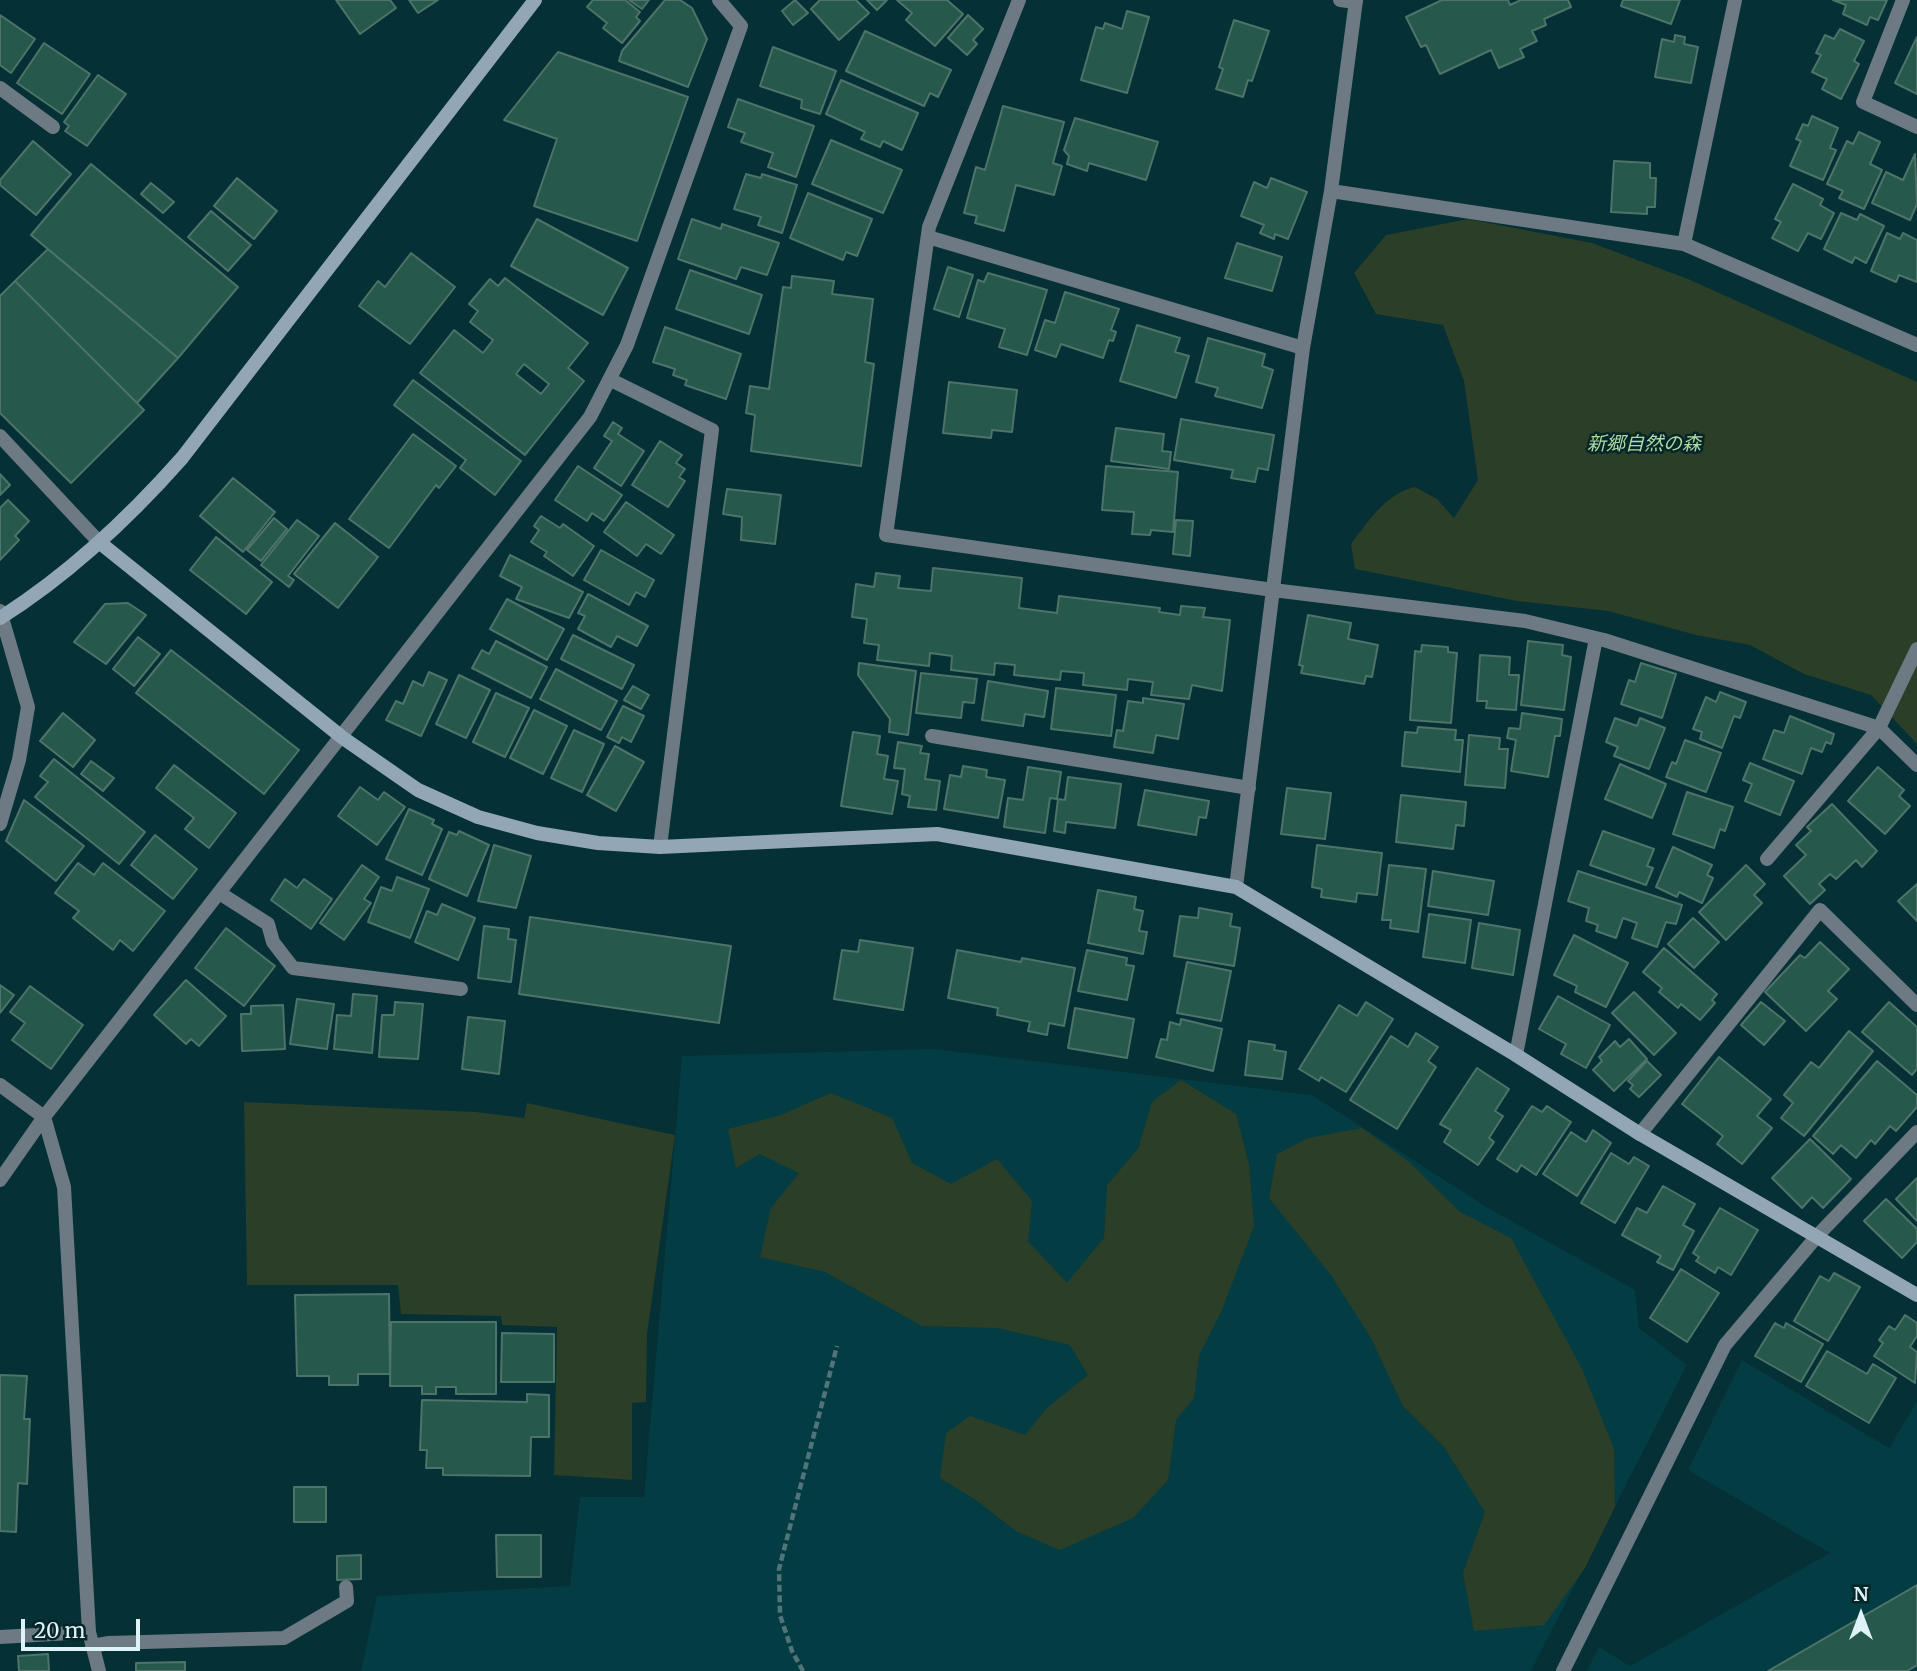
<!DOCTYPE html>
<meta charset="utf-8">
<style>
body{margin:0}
#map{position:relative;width:1917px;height:1671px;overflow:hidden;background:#043036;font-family:Merriweather,serif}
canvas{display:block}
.north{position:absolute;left:1826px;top:1580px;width:70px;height:70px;-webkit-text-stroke:5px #062529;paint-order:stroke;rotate:0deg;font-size:19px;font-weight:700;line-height:28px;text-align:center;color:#def3f7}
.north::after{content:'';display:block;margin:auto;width:24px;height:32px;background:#def3f7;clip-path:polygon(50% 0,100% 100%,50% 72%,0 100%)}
.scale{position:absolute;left:21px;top:1619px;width:119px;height:32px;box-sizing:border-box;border:4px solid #def3f7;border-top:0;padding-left:9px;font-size:21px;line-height:24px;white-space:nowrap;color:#def3f7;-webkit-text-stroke:5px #062529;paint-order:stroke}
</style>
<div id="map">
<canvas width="1917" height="1671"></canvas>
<div class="north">N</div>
<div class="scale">20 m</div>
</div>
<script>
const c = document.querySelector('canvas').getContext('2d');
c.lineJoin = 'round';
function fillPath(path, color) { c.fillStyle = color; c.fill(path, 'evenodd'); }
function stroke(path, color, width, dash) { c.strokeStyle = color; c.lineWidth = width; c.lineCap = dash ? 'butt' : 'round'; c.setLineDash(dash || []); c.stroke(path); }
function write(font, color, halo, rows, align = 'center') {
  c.font = font + ' Merriweather,"Noto Sans JP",serif'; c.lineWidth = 5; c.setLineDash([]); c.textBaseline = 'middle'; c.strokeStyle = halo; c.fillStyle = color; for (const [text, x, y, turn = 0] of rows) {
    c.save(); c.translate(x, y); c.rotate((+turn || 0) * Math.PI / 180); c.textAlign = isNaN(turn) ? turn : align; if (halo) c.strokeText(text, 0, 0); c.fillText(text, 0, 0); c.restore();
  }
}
const built = new Path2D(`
 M935,1049L1312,1095L1488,1208L1635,1290L1639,1328L1687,1365L1531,1671H361L377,1596L570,1586L580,1497H644L682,1056Z
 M1742,1360L1889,1448L1917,1401V1671H1587L1599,1647L1630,1666L1830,1553L1688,1470Z`);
const green = new Path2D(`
 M1468,219L1592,243L1688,279L1917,382V744L1871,695L1804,674L1750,645L1696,635L1608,611L1517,601L1355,569L1351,544C1368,522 1385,494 1415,487L1437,499L1454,518L1478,480L1464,381L1443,325L1376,314L1354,273L1386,235Z
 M1181,1080L1236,1114L1249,1164L1254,1226L1221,1312L1199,1355L1194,1398L1176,1420L1168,1480L1133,1518L1060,1550L1016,1531L976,1500L940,1478L946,1433L970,1416L1025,1435L1047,1408L1088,1375L1070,1345L998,1328L922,1326L825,1272L760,1257L771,1208L799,1173L760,1154L736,1168L728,1129L781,1115L831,1093L892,1118L912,1163L951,1184L997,1159L1032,1201L1028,1241L1067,1283L1104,1238L1107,1185L1138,1149L1152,1102Z
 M244,1102L476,1112L524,1118L527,1103L675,1135L647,1334L646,1402L632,1403V1480L554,1475L557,1327L502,1325L501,1316L401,1314L398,1285H247Z
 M1362,1128L1409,1162L1460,1212L1511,1238L1582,1369L1614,1449L1615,1507L1585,1568L1544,1625L1474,1631L1463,1573L1485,1512L1444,1447L1403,1406L1371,1338L1331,1275L1269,1198L1277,1154L1308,1138Z`);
const building = new Path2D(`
 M336,0H390L396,8L360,34Z
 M409,0H438L418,13Z
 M593,0H625L640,12L636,17L640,21L622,43L603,28L607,23L587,7Z
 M629,0H649L642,9Z
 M665,0H680L692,8L707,39L688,87L619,61L622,51Z
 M795,0L808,13L793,25L782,11Z
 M820,0H856L869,13L839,40L811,9Z
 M867,0H887L877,10Z
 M897,0H947L963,14L935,46L906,20L912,13Z
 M1442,0H1508L1510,5L1521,0H1568L1571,7L1544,19L1546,25L1532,31L1537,41L1520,49L1524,57L1499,68L1491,50L1440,74L1426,45L1421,47L1406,17Z
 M1623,0H1680L1671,24L1621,6Z
 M1833,0H1887L1878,20L1870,17L1867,25L1843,14L1846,5Z
 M1127,11L1149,17L1127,93L1081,80L1096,27L1103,29L1105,23L1122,29Z
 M0,15L35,39L11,73L0,65Z
 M968,15L983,29L973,40L977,44L967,55L948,38Z
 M1234,20L1269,31L1252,81L1248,80L1243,97L1216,89L1223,69L1219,67Z
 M1840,29L1864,41L1854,61L1859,64L1841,99L1822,89L1827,79L1812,72L1821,55L1816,53L1825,35L1834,39Z
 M865,31L951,70L938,97L930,93L924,106L846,71Z
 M1675,35L1685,37L1684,44L1698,47L1691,83L1655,77L1662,39L1674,42Z
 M1917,37V94L1895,83Z
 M44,43L90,74L62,114L17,83Z
 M773,47L836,71L820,114L801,108L802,100L760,86Z
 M558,52L688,97L637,241L534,206L557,139L504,120Z
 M98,75L126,94L87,146L65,131L69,126L64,122Z
 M841,80L918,113L902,150L883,141L880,147L861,139L865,132L826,114Z
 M738,99L814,126L796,177L768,167L773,153L741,142L745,133L728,127Z
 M1003,106L1064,122L1053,163L1062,166L1054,195L1016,185L1004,231L975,223L977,216L964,213L976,167L985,170Z
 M1812,116L1838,128L1830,148L1836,150L1823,180L1790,166L1801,141L1796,139L1803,124L1808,126Z
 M1075,118L1158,142L1146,180L1089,163L1087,171L1067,164L1069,156L1064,150Z
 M1859,132L1880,142L1870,164L1882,170L1864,209L1839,198L1843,191L1827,184L1847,141L1853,144Z
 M831,140L902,170L883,213L812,184Z
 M33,141L71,174L36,215L0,185V180Z
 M1915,154L1917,204L1910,220L1872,203L1886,172L1903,180Z
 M1614,161L1650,163V178H1656L1655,207H1647V214L1611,212Z
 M91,164L238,287L178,358L31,235Z
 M746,174L761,178L762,174L797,185L782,233L758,225L761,217L734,209Z
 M237,178L277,211L254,239L214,206Z
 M1271,178L1307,192L1288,239L1275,234L1274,239L1260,233L1264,225L1241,216L1254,182L1267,188Z
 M151,183L174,202L163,213L141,194Z
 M1793,184L1823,199L1820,205L1834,213L1821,239L1808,233L1798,251L1772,238L1781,222L1775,219Z
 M808,193L872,219L857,256L846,252L843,260L790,238Z
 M211,211L251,245L228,271L188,237Z
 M1841,213L1857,220L1860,214L1884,226L1866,263L1855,257L1852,263L1824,249Z
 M537,219L628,268L603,315L511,266Z
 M692,219L721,229L722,224L779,243L767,275L741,267L736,279L678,259Z
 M1887,233L1900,239L1903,233L1917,240V282L1899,275L1896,282L1871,271Z
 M1237,243L1282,257L1272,291L1225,278Z
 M48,249L178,358L137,403L15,281Z
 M411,253L455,287L410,344L359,306L378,281L385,287Z
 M948,267L973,275L959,317L934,309Z
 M690,270L762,295L749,334L676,309Z
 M988,273L1047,290L1027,355L999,347L1005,329L967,318L978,280L984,282Z
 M792,276L834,281L832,294L873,299L865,362L874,364L861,466L751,451L755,415L746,413L750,386L769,389L783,287L791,288Z
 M505,278L588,343L568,368L584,381L525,455L420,373L454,330L483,353L493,340L470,322L478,311L469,304L490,279L498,286ZM524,364L549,384L541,394L516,374Z
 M15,281L144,410L71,483L0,413V296Z
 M1065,292L1119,309L1111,330L1116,332L1113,341L1109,340L1103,358L1061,344L1056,357L1035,350L1045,320L1055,323Z
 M1137,325L1180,338L1175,352L1189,356L1176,398L1120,381Z
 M665,327L741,354L726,399L685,385L687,380L673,375L675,369L653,362Z
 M1208,338L1265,354L1262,366L1273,370L1262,408L1215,396L1218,388L1196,382Z
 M413,380L521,461L495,495L460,468L466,460L394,405Z
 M949,382L1017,390L1012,432L992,430L991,438L943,433Z
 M1181,419L1274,435L1268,470L1258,468L1255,482L1231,478L1233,470L1174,460Z
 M613,422L622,428L618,434L644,451L621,486L594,468L612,441L604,436Z
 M1116,428L1164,434L1162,451L1171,452L1169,469L1111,461Z
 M413,434L456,466L439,488L436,485L389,548L349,519Z
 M660,441L682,455L676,463L685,469L679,477L685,481L668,507L632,485Z
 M578,466L622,495L604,521L592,513L587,521L555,500Z
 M1106,466L1178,472L1173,532L1151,530L1150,535L1132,534L1134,512L1102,510Z
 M0,474L10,485L0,495Z
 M233,478L275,512L243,552L200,516Z
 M727,489L781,495L775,544L741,540L742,517L723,514Z
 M8,500L29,521L15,536L19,540L0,560V508Z
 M626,502L674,535L661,554L646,544L637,556L604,532Z
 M541,516L560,528L563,524L594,546L573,576L544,556L547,552L531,542L539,530L534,526Z
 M274,518L287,529L261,561L247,550Z
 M297,520L319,536L288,576L294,580L289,587L261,565Z
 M1176,520L1193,521L1190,556L1173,554Z
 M335,523L378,557L338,608L294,574Z
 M216,537L272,582L246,614L190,570Z
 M601,550L654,580L645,597L636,592L629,605L584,580Z
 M510,555L583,592L569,618L516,599L522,587L500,576Z
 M933,568L1022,578L1019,608L1057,613L1059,596L1160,608L1159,612L1180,615L1181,606L1205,608L1203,617L1230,620L1222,691L1192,685L1189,699L1151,695L1153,682L1128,679L1127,690L1083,685L1084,673L1061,671L1060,680L1014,675L1015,665L995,663L994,675L951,670L952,656L930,653L929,666L877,660L879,645L864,643L867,619L852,617L856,584L874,587L876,573L900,576L898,588L931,591Z
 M588,594L648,626L637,646L617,636L611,647L578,629L585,616L578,613Z
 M507,599L564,629L547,660L490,629Z
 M128,603L146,615L106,664L74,642L105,604Z
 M1308,615L1351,623L1348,639L1378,645L1372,677L1366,676L1364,684L1301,673L1303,666L1299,665Z
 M573,635L634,665L622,689L561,659Z
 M138,637L160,654L134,686L113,669Z
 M496,641L547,667L531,698L472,668L482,650L489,654Z
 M1528,641L1563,645L1562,655L1571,657L1564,710L1521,705Z
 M1422,645L1448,647V652L1457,653L1451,723L1410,720L1415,651L1421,652Z
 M171,650L299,750L264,794L136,693Z
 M1480,655L1510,657L1509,675H1519L1516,710L1486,708L1487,701H1477Z
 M859,663L916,671L908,735L889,732L890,719L858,675Z
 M1641,663L1676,674L1662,718L1621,704L1629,680L1635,682Z
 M556,669L617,701L601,730L540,699Z
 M429,672L447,680L421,736L386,720L396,701L403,704L413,681L423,686Z
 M921,673L977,679L974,703L963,702L961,718L916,713Z
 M459,675L490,690L466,738L436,724Z
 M988,681L1048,691L1044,717L1025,714L1023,726L982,720Z
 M633,686L649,695L641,709L624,700Z
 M1056,688L1116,695L1111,736L1051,729Z
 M1720,692L1746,702L1740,718L1734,716L1722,748L1700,739L1702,732L1693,729L1706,697L1716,702Z
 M496,693L529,708L505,757L473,742Z
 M1143,698L1184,704L1178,739L1156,735L1153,753L1114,747L1117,730L1123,731L1128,701L1143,703Z
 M623,706L644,716L631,742L622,737L619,743L607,737Z
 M534,710L567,726L543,774L510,758Z
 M63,713L95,740L73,767L40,741Z
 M1522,713L1562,719L1560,736H1555L1548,777L1511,771L1516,740L1507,738L1509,728L1520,729Z
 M1790,716L1834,734L1831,744L1826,742L1822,752L1811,748L1802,774L1763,759L1774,730L1784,733Z
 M1615,718L1637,726L1640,718L1665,728L1649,769L1614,756L1618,747L1606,742Z
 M1418,727L1456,730L1455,740H1463L1460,772L1402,766L1405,732L1417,733Z
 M574,730L604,744L582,792L551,778Z
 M853,732L880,736L877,754L888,756L884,779L898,781L892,814L841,806Z
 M1469,735L1500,738L1499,749H1508L1505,788L1465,785Z
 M1685,740L1721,753L1706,792L1666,777L1672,762L1676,764Z
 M898,742L922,746L920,753L929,754L925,779L940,781L936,810L908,807L910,796L902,794L905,769L894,768Z
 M615,746L644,762L616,811L587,795Z
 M54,759L145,832L119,864L35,797L48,782L40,776Z
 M91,761L114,778L103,791L81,774Z
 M1750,763L1794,781L1780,815L1745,801L1752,784L1743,780Z
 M1620,764L1666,784L1652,818L1605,799Z
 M174,765L236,813L209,848L185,829L194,818L156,788Z
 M963,766L987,770L986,777L1005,780L998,818L944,809L950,775L961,777Z
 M1028,767L1061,772L1057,799L1050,798L1045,833L1004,827L1008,798L1023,800Z
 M1878,767L1904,790L1899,796L1910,806L1885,834L1848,801Z
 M1068,777L1121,784L1115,828L1066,822L1065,833L1054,831L1058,799L1065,800Z
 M360,787L378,800L384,792L405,807L377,845L338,816Z
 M1287,788L1331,793L1325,839L1281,834Z
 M1145,790L1209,801L1206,818L1199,817L1196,835L1138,825Z
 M1687,792L1733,807L1725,831L1720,829L1714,848L1673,834Z
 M1401,795L1466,802L1464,826L1456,825L1453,849L1396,842Z
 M24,800L84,846L56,881L6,841Z
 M1832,804L1877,851L1862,867L1856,860L1836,879L1830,874L1819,884L1825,890L1810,904L1784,876L1806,855L1796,845L1811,831L1807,827Z
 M409,809L434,820L432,824L442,829L422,875L386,859Z
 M459,831L489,845L467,896L429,879L449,832L457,835Z
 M1603,831L1654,849L1647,866L1653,868L1646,885L1590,865Z
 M155,835L197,869L173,899L131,865Z
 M494,845L531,856L516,908L478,901Z
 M1317,845L1382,853L1377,895L1357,893L1356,902L1321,897L1322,889L1312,887Z
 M1673,847L1712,865L1707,875L1713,878L1702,903L1679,892L1677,897L1656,887Z
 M78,863L94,875L103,863L165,911L133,951L120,940L113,950L73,918L79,911L55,893Z
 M362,865L379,877L364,899L371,903L344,940L320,923Z
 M1389,865L1426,869L1418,932L1390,928L1391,920H1382Z
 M1746,865L1765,884L1754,895L1762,903L1726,940L1699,912Z
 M1433,871L1494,881L1488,915L1428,906Z
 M1578,871L1682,905L1676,924L1666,922L1657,947L1632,938L1637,923L1623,918L1616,938L1596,931L1598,925L1586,921L1589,908L1568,901Z
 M397,877L429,889L410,938L368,922L381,887L392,891Z
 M285,879L297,888L304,879L332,899L311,929L271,900Z
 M1917,884V921L1898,901Z
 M1098,890L1136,897L1134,909L1143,911L1139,931L1147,932L1143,954L1088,943Z
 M442,904L475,918L458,960L415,942L427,911L437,915Z
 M1199,908L1232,914L1230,926L1240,928L1234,966L1174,956L1180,916L1198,918Z
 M1429,914L1471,920L1465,963L1423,957Z
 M530,917L731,946L719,1023L519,994Z
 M1693,918L1719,942L1694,968L1668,944Z
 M1479,923L1520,930L1513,975L1472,968Z
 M484,926L509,929L508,939L516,940L511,982L478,978Z
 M226,928L275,966L244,1006L195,968Z
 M1574,935L1628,963L1606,1007L1575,992L1577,986L1554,975Z
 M860,940L913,948L903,1010L834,999L842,950L858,952Z
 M1820,942L1849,969L1828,991L1837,999L1806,1031L1765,992L1800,955L1805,958Z
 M1664,948L1717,994L1712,1000L1715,1003L1700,1020L1681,1004L1678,1008L1659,992L1662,988L1643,972Z
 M957,950L1021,962L1022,958L1075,968L1064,1026L1049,1023L1047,1035L1028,1031L1030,1022L997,1015L998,1008L948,998Z
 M1087,950L1127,958L1126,965L1134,966L1127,1000L1078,991Z
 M1187,962L1231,971L1221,1021L1177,1013Z
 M186,980L226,1016L199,1046L191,1039L186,1044L154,1015Z
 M0,985L14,995L0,1013Z
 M30,986L83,1025L51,1069L12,1040L25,1023L10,1012Z
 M1634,992L1676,1033L1654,1055L1612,1013Z
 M353,994L377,996L372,1053L334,1049L337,1015L351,1016Z
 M1558,996L1610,1025L1586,1068L1561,1054L1566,1044L1539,1029Z
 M297,999L334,1004L327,1049L290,1044Z
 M395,1002L423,1004L418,1059L379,1057L382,1015H394Z
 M1366,1002L1393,1019L1346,1092L1321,1077L1319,1081L1299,1069L1339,1005L1357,1016Z
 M1761,1002L1785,1021L1764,1045L1741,1025Z
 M1889,1002L1917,1027V1069L1912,1075L1862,1032Z
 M283,1005L285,1049L242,1051L241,1014H251V1006Z
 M1075,1008L1134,1019L1127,1058L1068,1048Z
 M468,1017L505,1021L499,1074L462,1069Z
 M1181,1019L1222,1029L1213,1071L1156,1057L1161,1039L1167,1040L1170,1022L1180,1025Z
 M1849,1031L1873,1051L1804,1136L1781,1118L1793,1103L1784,1095L1811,1062L1819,1068Z
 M1416,1033L1438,1047L1428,1061L1436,1067L1397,1129L1350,1100L1391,1036L1408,1047Z
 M1629,1039L1647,1059L1614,1091L1593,1070L1602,1061L1599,1057L1615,1041L1620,1047Z
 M1249,1041L1275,1045L1274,1050L1286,1052L1282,1079L1245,1075Z
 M1719,1057L1771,1099L1757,1116L1772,1128L1742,1164L1717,1144L1723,1136L1682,1104Z
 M1647,1061L1661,1075L1639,1097L1630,1089L1633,1085L1628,1081Z
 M1877,1061L1917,1095V1107L1896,1131L1890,1126L1875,1144L1871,1140L1856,1158L1841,1145L1833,1154L1813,1136Z
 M1477,1068L1509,1089L1495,1111L1503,1116L1489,1138L1494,1142L1478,1165L1444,1142L1451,1130L1440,1124Z
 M1532,1106L1542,1112L1547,1106L1571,1122L1536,1175L1521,1165L1517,1172L1497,1159Z
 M1593,1130L1611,1143L1577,1196L1543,1174L1571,1132L1586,1142Z
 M1810,1139L1851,1179L1823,1208L1812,1197L1802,1208L1772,1178Z
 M1611,1153L1629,1164L1634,1157L1649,1166L1615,1223L1581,1203Z
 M1917,1178V1221L1896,1199Z
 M1663,1186L1695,1204L1683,1225L1694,1231L1673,1270L1657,1262L1661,1256L1622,1235L1637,1208L1647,1213Z
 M1886,1199L1917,1229V1242L1902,1258L1864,1221Z
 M1720,1208L1758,1230L1731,1275L1718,1267L1715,1273L1696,1261L1699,1257L1693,1253Z
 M1681,1269L1719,1293L1687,1342L1650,1318Z
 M1834,1273L1860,1287L1828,1341L1794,1321L1820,1276L1829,1281Z
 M389,1294L390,1374H358V1385H329V1376H297L295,1295Z
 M1905,1315L1917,1323V1336L1910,1347L1917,1352L1915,1383L1874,1356L1883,1343L1879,1340L1889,1326L1895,1330Z
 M391,1322H496V1394H456V1387H436V1394H422V1386H390Z
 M1775,1323L1784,1328L1786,1323L1823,1344L1801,1382L1755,1356Z
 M502,1333L554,1334V1382H501Z
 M1827,1351L1867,1374L1873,1364L1896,1378L1869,1423L1806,1386Z
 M0,1375L27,1376L24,1419H30L27,1484L18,1483L16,1532L0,1531Z
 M527,1394L549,1395V1437H531L530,1476L443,1475V1468H426L427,1450H420L422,1400L527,1402Z
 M294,1487H326V1522H294Z
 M496,1535H541V1577H497Z
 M361,1555V1579L337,1580V1556Z
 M1917,1585V1665L1907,1671H1768Z
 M48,1654L49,1671H19L18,1656Z
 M185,1662V1671H136V1663Z`);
const path = new Path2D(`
 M803,1671L792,1651L780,1615L779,1569L837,1346`);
const lane = new Path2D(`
 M932,736L1249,788
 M221,894L268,924L273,942L293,968L461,989
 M92,1646L109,1643L284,1638L347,1601L346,1587`);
const street = new Path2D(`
 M1019,0L929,227L886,535L1273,590L1525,621L1604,640L1879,728L1917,765
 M1340,0L1356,2
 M1903,0L1863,102L1917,127
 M0,88L53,127
 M1331,191L1684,244L1917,345
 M928,237L1303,348
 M1684,244L1735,0
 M611,380L712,430L660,847
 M0,436L99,542
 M0,611L28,707L19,760L0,824
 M1767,859L1879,728L1917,649
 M1236,887L1303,348L1331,191L1356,0
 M1516,1055L1596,638
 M0,1085L44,1117L64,1187L89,1632L0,1637
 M1640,1134L1820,910L1917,1005
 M0,1180L44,1117L590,417L627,345L741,26L719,0
 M89,1632L99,1671
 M1563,1671L1725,1345L1818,1235L1917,1132`);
const secondary = new Path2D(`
 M99,542L343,738L418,790L478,817L537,833L598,843L660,847L937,834L1236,887L1516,1055L1640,1134L1917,1295
 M0,618C68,575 129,518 182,458L535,0`);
const parkNames = [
 ["新郷自然の森",1644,445]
];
fillPath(built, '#043c44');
fillPath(green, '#2b3e27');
fillPath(building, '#26584b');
stroke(building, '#4e7368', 2);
stroke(path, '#507479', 4.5, [7, 3.5]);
stroke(lane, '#6d7983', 14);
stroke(street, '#6d7983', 14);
stroke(secondary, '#93a6b6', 14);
write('italic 19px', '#aedba3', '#062529', parkNames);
</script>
